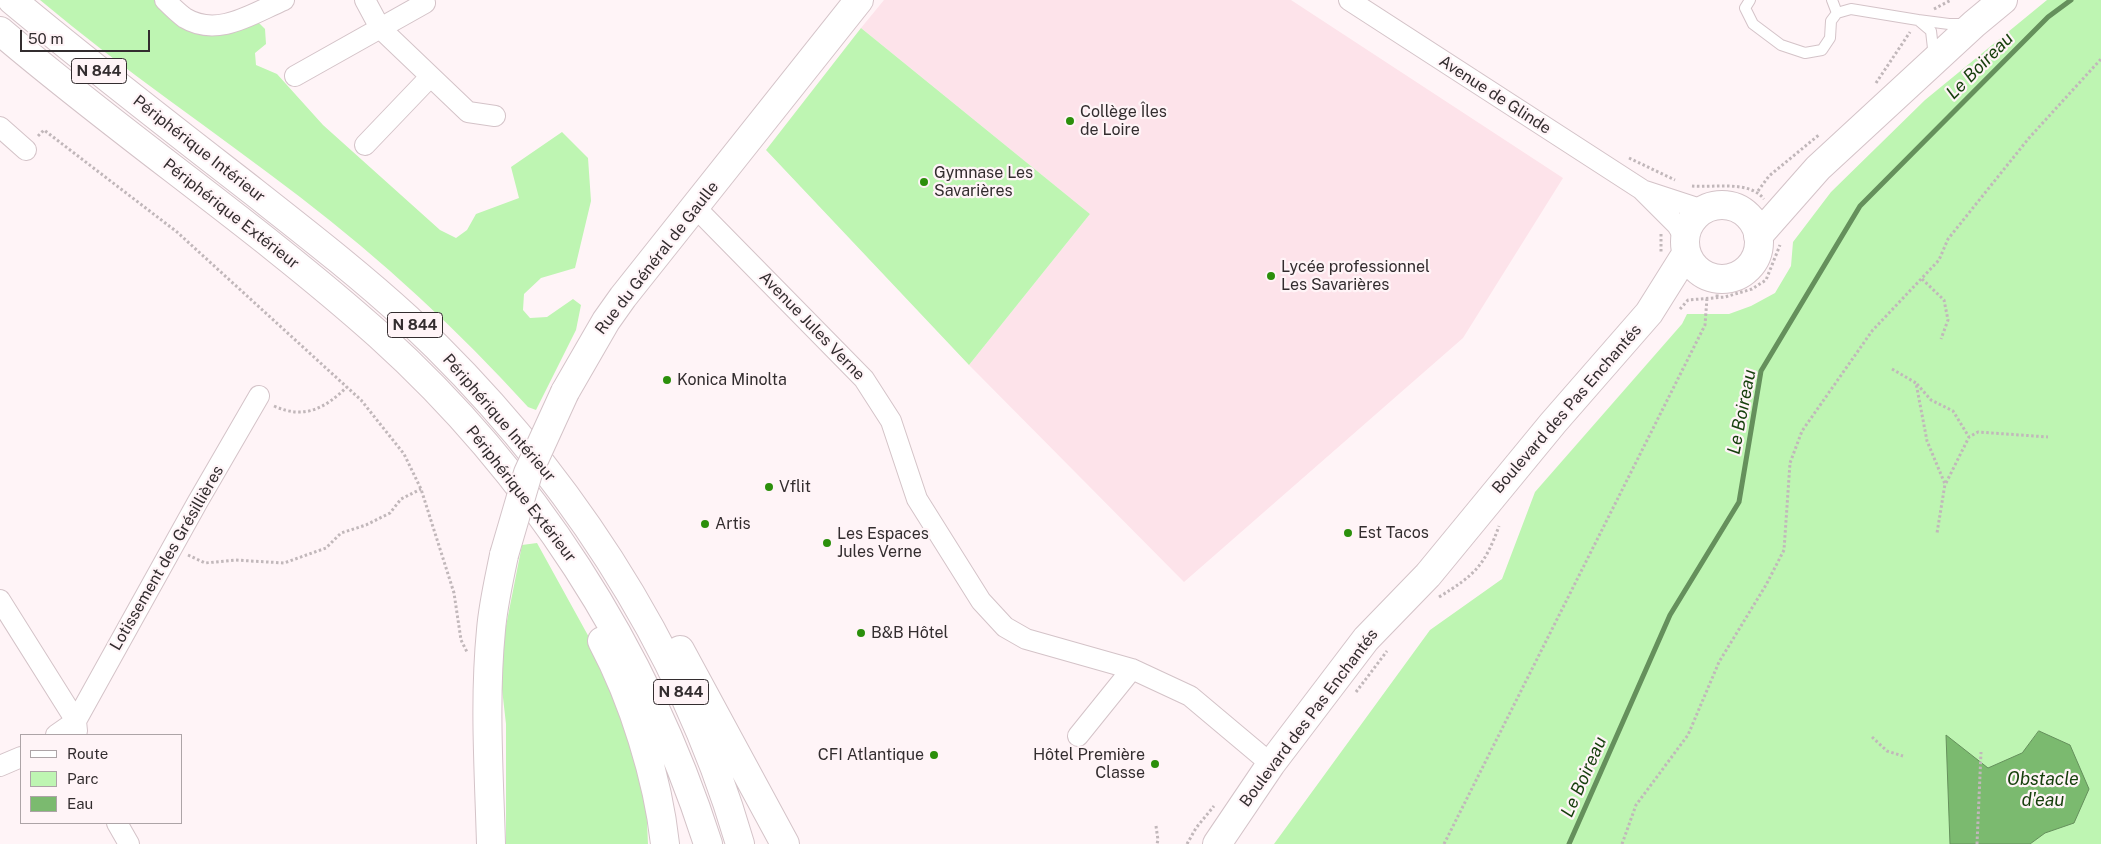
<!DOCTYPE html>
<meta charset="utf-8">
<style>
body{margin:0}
#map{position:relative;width:2101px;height:844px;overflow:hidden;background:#fff4f7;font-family:"Public Sans",sans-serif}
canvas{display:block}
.legend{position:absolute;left:20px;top:734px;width:162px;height:90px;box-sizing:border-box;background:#fff4f7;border:1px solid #ada4a7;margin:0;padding:6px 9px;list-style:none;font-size:15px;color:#332d2f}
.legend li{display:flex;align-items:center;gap:10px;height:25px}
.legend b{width:25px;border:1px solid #ada4a7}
.scale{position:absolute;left:20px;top:30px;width:130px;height:22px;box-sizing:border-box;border:2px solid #332d2f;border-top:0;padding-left:6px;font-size:15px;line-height:18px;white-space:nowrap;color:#332d2f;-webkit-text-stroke:4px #fff4f7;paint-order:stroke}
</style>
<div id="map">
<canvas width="2101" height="844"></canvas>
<ul class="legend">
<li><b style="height:6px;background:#fff"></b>Route</li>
<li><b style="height:14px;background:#bef5b2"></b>Parc</li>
<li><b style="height:14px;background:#7bba6f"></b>Eau</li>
</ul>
<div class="scale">50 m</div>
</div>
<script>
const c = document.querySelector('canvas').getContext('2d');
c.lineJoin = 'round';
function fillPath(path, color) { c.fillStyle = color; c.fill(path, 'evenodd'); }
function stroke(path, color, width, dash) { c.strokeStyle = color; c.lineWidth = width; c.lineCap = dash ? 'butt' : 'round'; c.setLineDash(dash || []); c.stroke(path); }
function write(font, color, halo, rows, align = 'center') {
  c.font = font + ' "Public Sans",sans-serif'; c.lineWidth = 4.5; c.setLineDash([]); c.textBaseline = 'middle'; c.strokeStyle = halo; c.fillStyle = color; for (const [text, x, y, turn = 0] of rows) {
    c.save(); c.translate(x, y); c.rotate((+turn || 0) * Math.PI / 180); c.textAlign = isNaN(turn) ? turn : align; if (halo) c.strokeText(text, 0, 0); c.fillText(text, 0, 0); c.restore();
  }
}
const built = new Path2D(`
 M884,0H1291L1563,178L1463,338L1184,582L969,365L1090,214L861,28Z`);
const green = new Path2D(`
 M40,0H161L194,28L257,21L265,29L266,44L255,53L256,65L277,74L323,125L440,230L456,238L467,230L476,214L519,198L511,167L562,132L588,158L591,201L575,268L541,278L524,294L523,310L530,318L547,317L573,299L581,305L576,330L536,410L528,407C458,330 382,260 300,197C214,131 123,70 40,0Z
 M2047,0H2101V844H1274L1430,630L1502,579L1535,492L1682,324L1687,314H1729L1751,306L1775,293L1791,266L1793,242L1831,192L1925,100Z
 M861,28L1090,214L969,365L766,150Z
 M537,543L601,659L645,779L648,844H506V724L501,680L505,631L522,545Z`);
const water = new Path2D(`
 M2039,731L2070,745L2089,789L2074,823L2045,833L2030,844H1950L1946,735L1988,768L2022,753Z`);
const stream = new Path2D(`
 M1569,844L1670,615L1739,502L1761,371L1860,206L2048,17L2071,0`);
const path = new Path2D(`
 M1934,9L1951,0
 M1876,83L1910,32
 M38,136L44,130L177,232L361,400L404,454L421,489L454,593L461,640L467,652
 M1629,158L1675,180
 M1692,186C1714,188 1749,180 1764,199
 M1758,191L1769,176L1820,134
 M1661,234V252
 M1922,279L1944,300L1948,320L1941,339
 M1717,297L1718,279
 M1680,309L1688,300L1725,297L1752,289L1766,280L1780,245
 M1892,369L1916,383L1927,441L1945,484L1937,533
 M1917,384L1931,400L1953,411L1969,437
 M274,406C305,420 325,408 347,387
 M1946,483L1969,437L1978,432L2048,437
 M188,555L205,563L235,560L284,563L326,548L341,533L366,525L390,513L401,499L421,489
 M1439,597C1475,575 1485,565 1499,526
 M1356,692L1387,651
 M1872,737L1887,751L1903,756
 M1156,826L1158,840L1157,844
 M1187,844L1196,828L1214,806
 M1444,844L1705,325L1707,298
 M1622,844L1636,805L1688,735L1719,662L1766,585L1784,550L1790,463L1802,431L1872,331L1939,260L1948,239L2029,138L2101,59
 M1977,844L1981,752`);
const lane = new Path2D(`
 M1750,0L1745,8L1753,24L1781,45L1805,53L1822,50L1830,38L1831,21L1837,13L1851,9L1918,20
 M1832,0L1837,13
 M1934,57L1931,31L1918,20L1949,24H1965`);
const street = new Path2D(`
 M165,0C171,6 178,13 185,18C218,38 253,13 284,0
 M365,0L380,28L468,112L495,116
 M1349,0L1641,189L1677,225L1685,238
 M295,76L425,3
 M0,127L26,150
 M365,145L430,77
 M1645,191L1703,210
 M695,207L864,379L891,421L917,499L981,601L1005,627L1026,639L1132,669L1190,696L1271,764
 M0,600L76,721L77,731
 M56,735L76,721L197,503L259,396
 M1078,736L1132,669
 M0,766L21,757
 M117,823L129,844`);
const secondary = new Path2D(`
 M1685 242a37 37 0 1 1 74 0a37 37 0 1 1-74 0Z
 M1758,236L1818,168L1974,24L2003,0
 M565,392L606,321L623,297L859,0
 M491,844C489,773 484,701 491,630C493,605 499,580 504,555
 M1217,844L1271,764L1366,639L1428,575L1553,423L1649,313L1686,254`);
const highway = new Path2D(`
 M12,0C91,66 173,129 254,192C306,233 359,274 408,319C560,461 682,643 740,844
 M0,31C123,136 258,227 379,335C531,472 646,649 708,844
 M602,641C633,699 658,779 665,844
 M680,650L785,844`);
const secondaryBridge = new Path2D(`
 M504,555L528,473L565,392`);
const markers = [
 [1070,121,5,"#2b8f0b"],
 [924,182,5,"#2b8f0b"],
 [1271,276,5,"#2b8f0b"],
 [667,380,5,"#2b8f0b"],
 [769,487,5,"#2b8f0b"],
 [705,524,5,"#2b8f0b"],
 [1348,533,5,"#2b8f0b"],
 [827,543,5,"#2b8f0b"],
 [861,633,5,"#2b8f0b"],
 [934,755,5,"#2b8f0b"],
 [1155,764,5,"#2b8f0b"]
];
const shields = [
 [99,71,55],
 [415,325,55],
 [681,692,55]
];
const shieldNames = [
 ["N 844",99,71],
 ["N 844",415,325],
 ["N 844",681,692]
];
const streetNames = [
 ["Avenue de Glinde",1495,95,33],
 ["Périphérique Intérieur",199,149,38],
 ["Périphérique Extérieur",231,214,38],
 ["Rue du Général de Gaulle",657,258,-52],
 ["Avenue Jules Verne",812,326,46],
 ["Boulevard des Pas Enchantés",1567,409,-49],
 ["Périphérique Intérieur",499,418,49],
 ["Périphérique Extérieur",521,494,52],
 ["Lotissement des Grésillières",167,558,-60],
 ["Boulevard des Pas Enchantés",1309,718,-53]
];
const poiNames = [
 ["Collège Îles",1080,112],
 ["de Loire",1080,130],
 ["Gymnase Les",934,173],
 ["Savarières",934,191],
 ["Lycée professionnel",1281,267],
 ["Les Savarières",1281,285],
 ["Konica Minolta",677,380],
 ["Vflit",779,487],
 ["Artis",715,524],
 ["Est Tacos",1358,533],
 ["Les Espaces",837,534],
 ["Jules Verne",837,552],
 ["B&B Hôtel",871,633],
 ["CFI Atlantique",924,755,"right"],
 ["Hôtel Première",1145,755,"right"],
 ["Classe",1145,773,"right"]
];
const waterNames = [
 ["Le Boireau",1980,66,-45],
 ["Le Boireau",1742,412,-79],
 ["Le Boireau",1584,777,-66],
 ["Obstacle",2043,779],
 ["d'eau",2043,800]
];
fillPath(built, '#fde3ea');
fillPath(green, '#bef5b2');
fillPath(water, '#7bba6f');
stroke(water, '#65905c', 1);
stroke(stream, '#65905c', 5);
stroke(lane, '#d4c3c8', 12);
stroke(street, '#d4c3c8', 22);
stroke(secondary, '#d4c3c8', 30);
stroke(highway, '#d4c3c8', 30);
stroke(path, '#c1b7ba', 3, [2.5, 2.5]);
stroke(lane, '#fff', 10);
stroke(street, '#fff', 20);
stroke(secondary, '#fff', 28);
stroke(highway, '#fff', 28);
stroke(secondaryBridge, '#d4c3c8', 30, []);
stroke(secondaryBridge, '#fff', 28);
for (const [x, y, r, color] of markers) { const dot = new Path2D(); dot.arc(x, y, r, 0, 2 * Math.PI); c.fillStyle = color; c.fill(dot); stroke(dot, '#fff4f7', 2); }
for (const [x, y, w] of shields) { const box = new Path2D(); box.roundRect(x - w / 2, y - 12.5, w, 25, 4); c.fillStyle = '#fff4f7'; c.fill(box); stroke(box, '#332d2f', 1); }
write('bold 15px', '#332d2f', null, shieldNames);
write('16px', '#332d2f', '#fff4f7', streetNames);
write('16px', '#332d2f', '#fff4f7', poiNames, 'left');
write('italic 18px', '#153f0b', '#fff4f7', waterNames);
</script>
